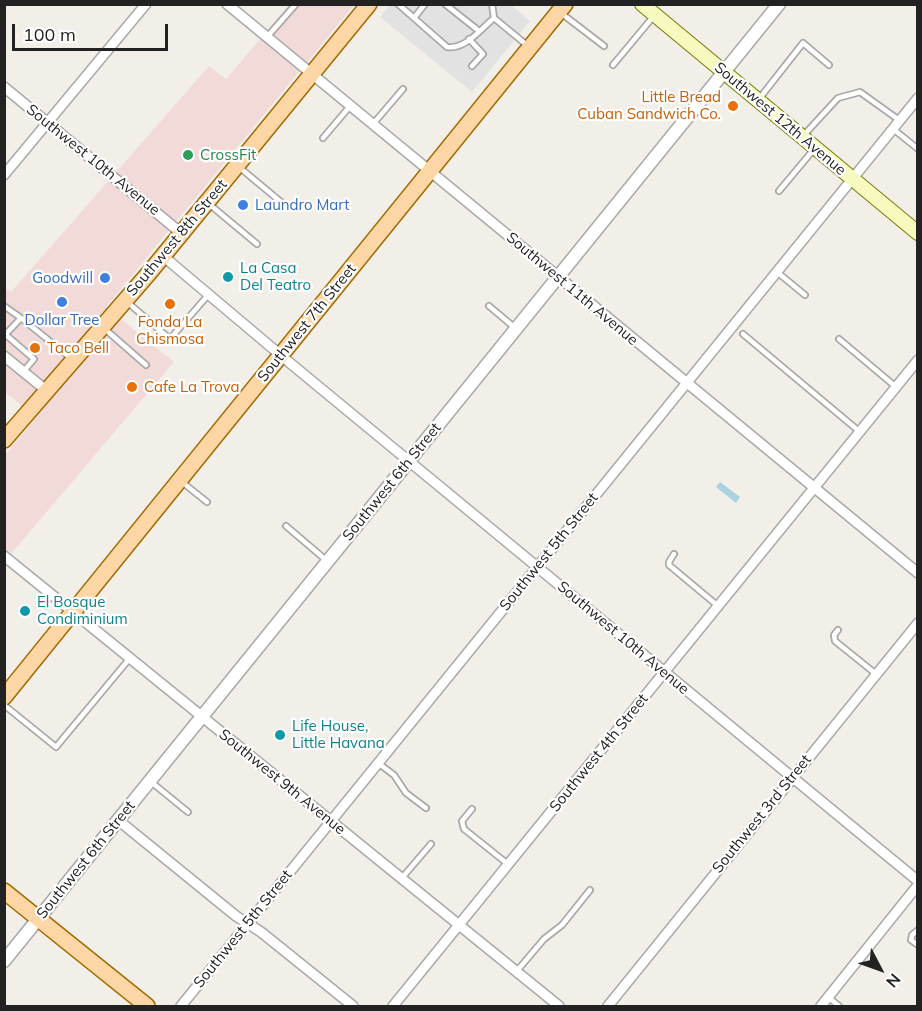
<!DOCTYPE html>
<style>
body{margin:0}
#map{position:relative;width:922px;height:1011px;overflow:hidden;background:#f2efe9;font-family:Mulish,sans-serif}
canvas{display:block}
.frame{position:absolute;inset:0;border:6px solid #222;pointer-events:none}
.north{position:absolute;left:850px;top:939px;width:60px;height:60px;-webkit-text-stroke:4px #fff;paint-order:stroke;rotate:131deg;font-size:16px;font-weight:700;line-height:24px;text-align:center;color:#222}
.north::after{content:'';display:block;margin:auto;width:21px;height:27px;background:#222;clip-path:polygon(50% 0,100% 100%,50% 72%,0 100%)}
.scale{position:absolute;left:12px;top:24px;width:156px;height:27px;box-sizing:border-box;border:3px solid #222;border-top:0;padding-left:8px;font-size:18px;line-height:21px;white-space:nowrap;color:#222;-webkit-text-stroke:4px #fff;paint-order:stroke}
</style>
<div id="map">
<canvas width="922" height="1011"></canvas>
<div class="frame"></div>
<div class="north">N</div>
<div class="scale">100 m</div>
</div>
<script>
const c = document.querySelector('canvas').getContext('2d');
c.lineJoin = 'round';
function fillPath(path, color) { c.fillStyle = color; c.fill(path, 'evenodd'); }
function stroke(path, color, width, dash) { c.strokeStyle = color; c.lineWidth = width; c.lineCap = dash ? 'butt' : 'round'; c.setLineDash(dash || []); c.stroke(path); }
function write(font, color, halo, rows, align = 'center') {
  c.font = font + ' Mulish,sans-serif'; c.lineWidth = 4.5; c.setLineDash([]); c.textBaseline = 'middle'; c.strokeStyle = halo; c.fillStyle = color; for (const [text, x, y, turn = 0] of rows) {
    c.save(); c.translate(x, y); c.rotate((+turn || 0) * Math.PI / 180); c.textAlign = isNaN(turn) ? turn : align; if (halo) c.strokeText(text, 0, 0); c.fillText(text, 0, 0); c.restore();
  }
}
const commercial = new Path2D(`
 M289,5H354L106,307L174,362L10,555L5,550V455L36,418L5,392L4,287L11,292L209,66L226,79Z`);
const parking = new Path2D(`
 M510,4L530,21L472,92L380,17L389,5Z`);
const water = new Path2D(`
 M720,482L740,497L736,503L716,487Z`);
const service = new Path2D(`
 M398,4L414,18
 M425,4L414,18L447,47C465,50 481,29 494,18
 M445,4L479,31
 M492,4L494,18L528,46
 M561,13L604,46
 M267,37L296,4
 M469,39L483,54L472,66
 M613,65L653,17
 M759,99L803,43L829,65
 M373,124L403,89
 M892,128L918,149
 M803,136L838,98L860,92L899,120
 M323,138L351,105
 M239,167L281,202
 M779,191L815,148
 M209,204L257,244
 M777,272L805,295
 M126,301L170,339L209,294
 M4,306L21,318
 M489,306L514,327
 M105,329L146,365
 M743,334L860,432
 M6,335L34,359L23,372
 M4,336L21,318L72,359
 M839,339L896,387
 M182,482L207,502
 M286,526L326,560
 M674,554L669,562V565L718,606
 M838,630L834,635L835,641L876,674
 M4,705L56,747L130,658
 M378,763L394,775L406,793L426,808
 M150,781L188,812
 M472,809L462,821L464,829L509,865
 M401,879L431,844
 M918,930L912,935L911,940L918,945
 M516,972L544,939L562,925L590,890
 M828,997L839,1006`);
const minor = new Path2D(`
 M227,4L918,573
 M4,87L181,233
 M4,175L146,4
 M163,256L290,363L918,881
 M4,356L47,391
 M4,556L559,1006
 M118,820L236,916L261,932L353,1006
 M181,1006L918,98
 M393,1006L918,360
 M608,1006L918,623
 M821,1006L918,885`);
const tertiary = new Path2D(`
 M4,961L779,4`);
const secondary = new Path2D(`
 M642,4L918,233`);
const primary = new Path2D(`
 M4,440L149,273L369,4
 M4,697L565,4
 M4,891L147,1006`);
const markers = [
 [733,106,6,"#e8710a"],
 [188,155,6,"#2e9e5b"],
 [243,205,6,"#3f7fe0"],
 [228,277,6,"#0f9aa8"],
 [105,278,6,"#3f7fe0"],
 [62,302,6,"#3f7fe0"],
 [170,304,6,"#e8710a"],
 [35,348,6,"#e8710a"],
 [132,387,6,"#e8710a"],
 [25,611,6,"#0f9aa8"],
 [280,735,6,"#0f9aa8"]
];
const foodNames = [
 ["Little Bread",721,97,"right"],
 ["Cuban Sandwich Co.",721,114,"right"],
 ["Fonda La",170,322,"center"],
 ["Chismosa",170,339,"center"],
 ["Taco Bell",47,348],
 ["Cafe La Trova",144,387]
];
const streetNames = [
 ["Southwest 12th Avenue",780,119,40],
 ["Southwest 10th Avenue",93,160,39],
 ["Southwest 8th Street",177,238,-50],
 ["Southwest 11th Avenue",572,289,40],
 ["Southwest 7th Street",307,323,-51],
 ["Southwest 6th Street",392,482,-51],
 ["Southwest 5th Street",549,552,-51],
 ["Southwest 10th Avenue",623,638,40],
 ["Southwest 4th Street",599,753,-51],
 ["Southwest 9th Avenue",282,782,39],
 ["Southwest 3rd Street",762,814,-51],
 ["Southwest 6th Street",86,860,-51],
 ["Southwest 5th Street",243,929,-51]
];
const leisureNames = [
 ["CrossFit",200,155]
];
const shopNames = [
 ["Laundro Mart",255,205],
 ["Goodwill",93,278,"right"],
 ["Dollar Tree",62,320,"center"]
];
const cultureNames = [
 ["La Casa",240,268],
 ["Del Teatro",240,285],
 ["El Bosque",37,602],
 ["Condiminium",37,619],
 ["Life House,",292,726],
 ["Little Havana",292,743]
];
fillPath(commercial, '#f2dad9');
fillPath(parking, '#e2e2e2');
fillPath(water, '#aad3df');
stroke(service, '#a9a9a9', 8);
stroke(minor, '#a9a9a9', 12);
stroke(tertiary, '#a9a9a9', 15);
stroke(secondary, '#707d05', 16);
stroke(primary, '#a06b00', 18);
stroke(service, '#fff', 4.5);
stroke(minor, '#fff', 9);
stroke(tertiary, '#fff', 12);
stroke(secondary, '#f7fabf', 14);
stroke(primary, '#fcd6a4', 15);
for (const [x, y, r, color] of markers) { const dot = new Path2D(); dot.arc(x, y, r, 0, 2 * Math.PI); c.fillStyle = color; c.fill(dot); stroke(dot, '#fff', 2); }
write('15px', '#c56008', '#fff', foodNames, 'left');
write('15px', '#222', '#fff', streetNames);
write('15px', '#27864d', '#fff', leisureNames, 'left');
write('15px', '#366cbe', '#fff', shopNames, 'left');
write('15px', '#0d838f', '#fff', cultureNames, 'left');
</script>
